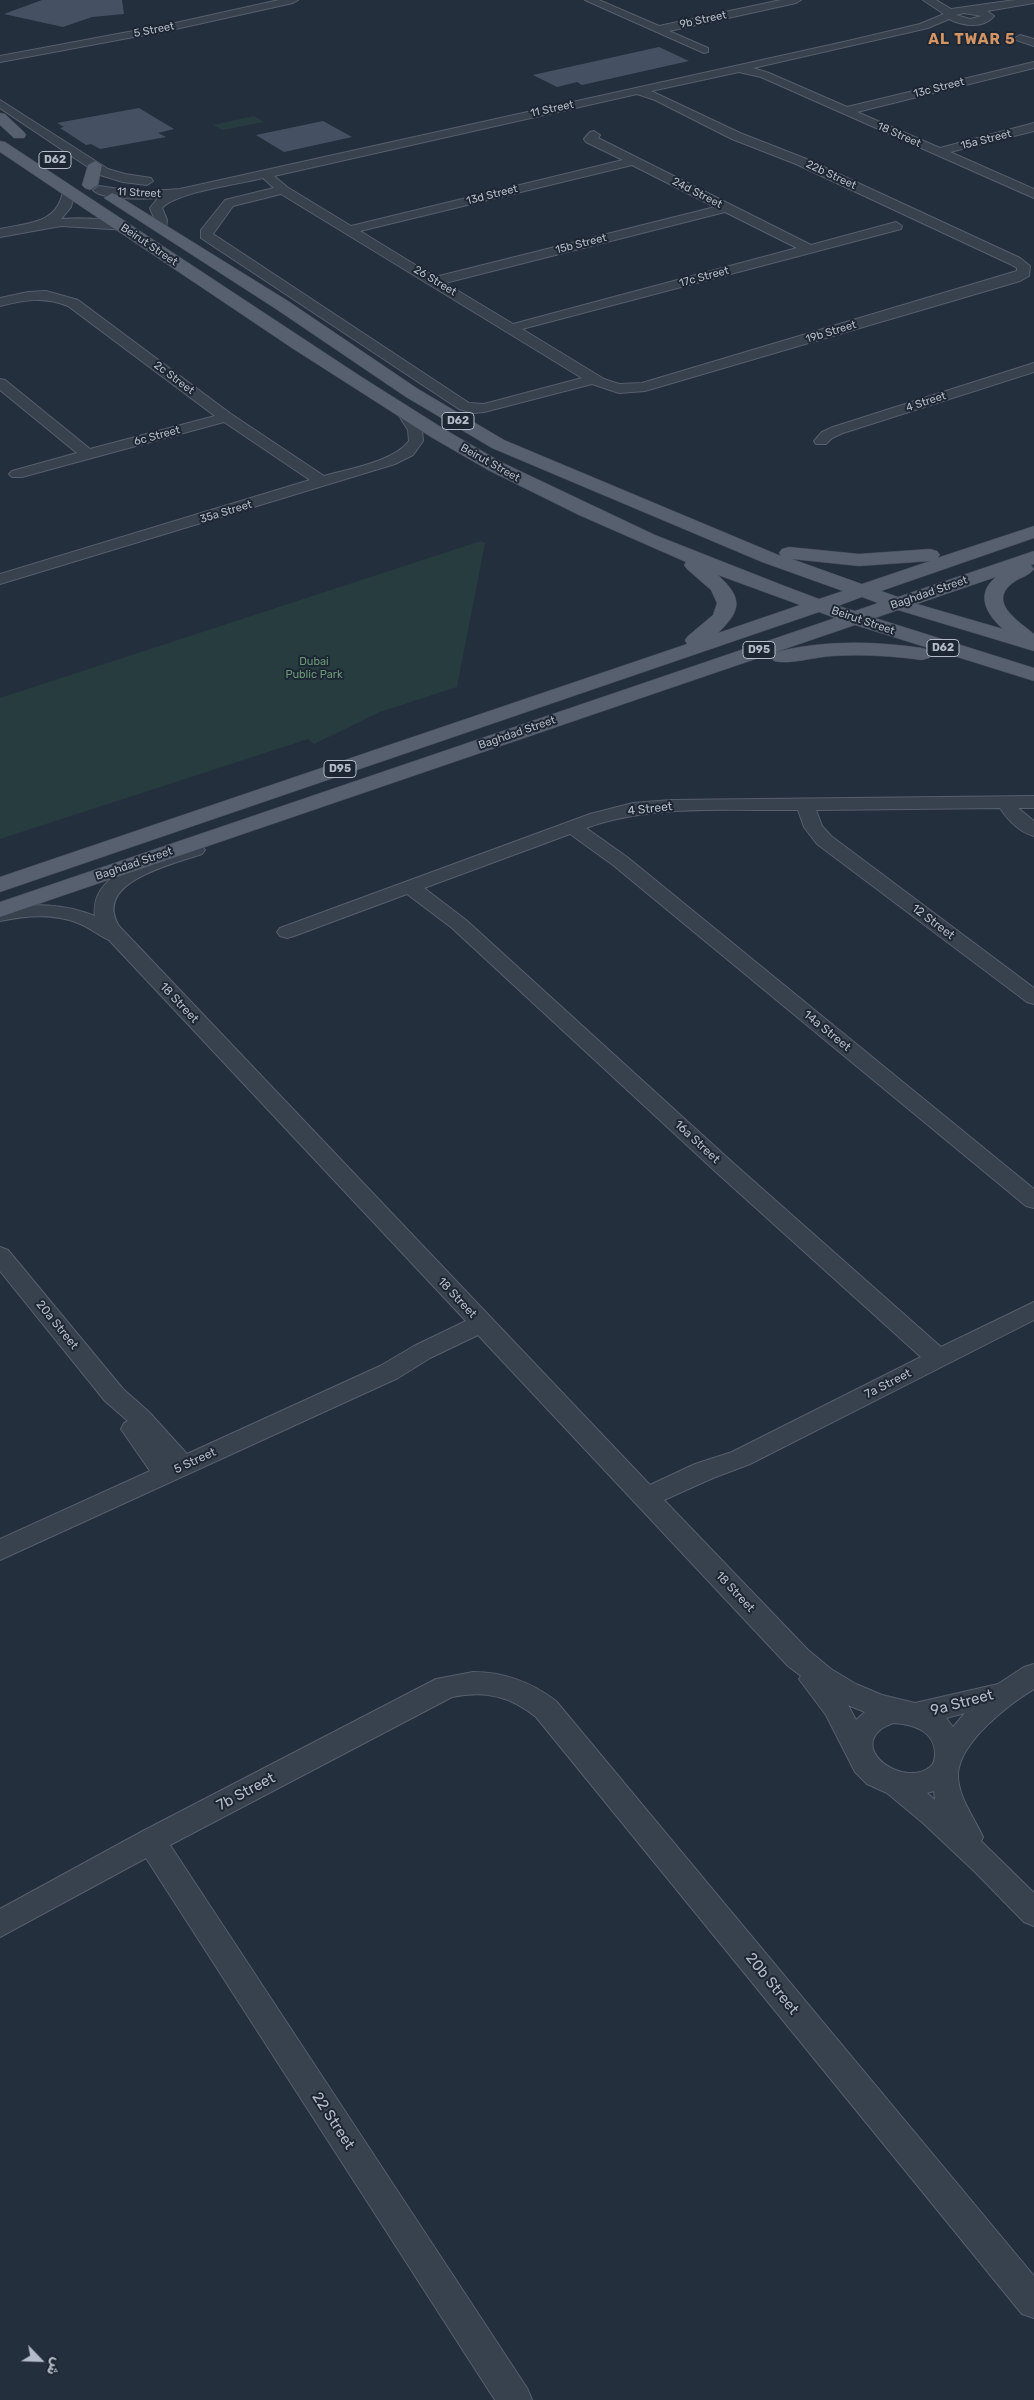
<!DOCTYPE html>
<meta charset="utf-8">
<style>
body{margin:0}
#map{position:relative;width:1034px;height:2400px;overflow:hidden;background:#242f3e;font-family:Rubik,Cairo,sans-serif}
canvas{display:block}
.north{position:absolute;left:15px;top:2335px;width:50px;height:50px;-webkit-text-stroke:4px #1d2633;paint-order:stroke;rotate:114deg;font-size:14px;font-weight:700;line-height:20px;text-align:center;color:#b4bcc9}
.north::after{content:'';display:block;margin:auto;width:18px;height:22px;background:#b4bcc9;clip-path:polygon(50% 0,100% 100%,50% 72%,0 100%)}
</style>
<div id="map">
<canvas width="1034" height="2400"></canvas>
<div class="north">ش</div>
</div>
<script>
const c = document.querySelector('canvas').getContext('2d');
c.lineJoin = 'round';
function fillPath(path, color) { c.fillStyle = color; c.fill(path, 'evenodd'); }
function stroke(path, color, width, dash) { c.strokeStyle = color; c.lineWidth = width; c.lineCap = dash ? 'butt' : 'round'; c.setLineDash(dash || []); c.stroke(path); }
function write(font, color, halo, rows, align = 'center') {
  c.font = font + ' Rubik,sans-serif'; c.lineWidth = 4; c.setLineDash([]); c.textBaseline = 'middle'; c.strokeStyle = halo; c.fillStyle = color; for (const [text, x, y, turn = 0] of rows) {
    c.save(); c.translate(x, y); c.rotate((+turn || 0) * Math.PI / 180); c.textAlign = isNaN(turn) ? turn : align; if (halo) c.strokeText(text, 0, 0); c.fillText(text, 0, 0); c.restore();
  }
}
const green = new Path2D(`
 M254,116L264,122L223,130L213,125Z
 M481,541L485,543L457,687L380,712L314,744L308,739L0,839V698Z`);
const building = new Path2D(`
 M42,0H122L124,14L92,17L63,27L4,14Z
 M659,47L689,61L582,85L577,82L557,87L533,75Z
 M139,108L174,129L158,133L166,137L100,149L91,144L86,145L60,128L64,127L57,123Z
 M323,121L352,137L284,152L256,135Z`);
const minor = new Path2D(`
 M279,0H298L293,3L171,30L0,62V56L171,24Z
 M585,0H599L659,26L781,0H801L796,3L669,31L708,48V52L704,53Z
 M923,0H936L951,9L1015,0H1034V3L987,11L994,16C983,29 963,26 949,19L928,28L753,68L769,73L847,107L1034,62V68L857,112L940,148L1034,123V131L950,152L1034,189V198L761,77L739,72L651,91L740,133L804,158L1020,258L1030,266L1029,276L1020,281L645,391L619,393L592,384L484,412L473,413L459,409L201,238V230L225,200L274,188L263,178C239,184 177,192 162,208L167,220L166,228L160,232L154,228L155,220L150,208L158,198C144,199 102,200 93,190L99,186L139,192L180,189L848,41L920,24L944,14ZM964,13L982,16L970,19L956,15ZM637,94L655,100L732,139L796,164L1010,264L1017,268V271L642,383L619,384L604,379L522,329L901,229L902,226L896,222L811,245L598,138L600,135L594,131L590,132L584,139L586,142L623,160L351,226L287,187L274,176ZM632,165L715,207L435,277L360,231ZM281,194L582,378L484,404L469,403L213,234L233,206ZM725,212L797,248L513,324L445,283Z
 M1020,35L1034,39V46L1016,40L1015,38Z
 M0,100L108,169L125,174L151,178L153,181L147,185L123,182L100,175L0,108Z
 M69,187L75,191L71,207L61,219C75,218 120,217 129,227L128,230L61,226L0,237V229C27,223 58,224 63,191Z
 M46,291L78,300L231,414L324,476C348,469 393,462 409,441L408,430L398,414L400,411H410L422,430L423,441L413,455L395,464L0,584V574L310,480L224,422L22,477H12L9,474L12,471L77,453L0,390V379L5,380L90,449L215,416L68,306C45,296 23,300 0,306V298L28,292Z
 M1034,363V372L843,433L832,438L826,444H816L814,441L822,432L833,427Z
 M1034,796V808H1018L1034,821V836C1019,832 1008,820 1000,808L816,810L822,826L831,836L1034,988V1004L1027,1002L817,844L804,827L798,810C728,811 653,804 586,828L627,857L1034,1189V1208L1026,1206L613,865L570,834L424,888L466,920L732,1162L941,1347L1034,1302V1320L750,1464L713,1478L664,1500L808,1650L831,1669L856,1684L882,1695L915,1703L998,1684L1024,1667L1034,1664V1689C1009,1704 961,1741 958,1773C957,1796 974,1817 983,1837L981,1841L1034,1893V1926L1024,1922L974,1871L923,1823L887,1793L867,1784L855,1772L826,1715L799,1679L801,1676L788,1666L478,1335L430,1358L398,1378L0,1560V1539L150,1471L121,1429L124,1423L128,1421L105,1401L0,1271V1247L8,1250L123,1389L149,1412L187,1454L380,1366L414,1346L466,1321L109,940C98,935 89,927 78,923C52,913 26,916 0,921V909C33,903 63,903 95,916C90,877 139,862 168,853C179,849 190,843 202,846L205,850L202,854C173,864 92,882 119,926L650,1485L695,1464L732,1452L921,1357L716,1172L452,928L407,894L294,936L287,938L280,936L277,932L280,928L590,814L633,803L671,800ZM848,1705L850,1706L865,1712L856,1720ZM965,1713L953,1727L946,1718ZM893,1723C913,1724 935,1731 935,1754C935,1759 934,1764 930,1767C905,1787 853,1753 880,1730C883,1727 889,1725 893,1723ZM934,1791L935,1800L927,1793Z
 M473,1672C505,1672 531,1682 556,1701L1034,2276V2318L1022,2314L536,1717C510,1696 485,1690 452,1697L170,1845L527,2388L532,2400H495L146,1858L0,1937V1909L141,1832L436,1679Z`);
const major = new Path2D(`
 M0,113L5,114L24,132L26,135L24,138H14L0,125Z
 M0,141L5,142L360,376L444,429L501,462L655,535L782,585L819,599L843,591L762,562L492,448L406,397L276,309L104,198L112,193L117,195L288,301L418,389L504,440L776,554L781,556L779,553L782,549L789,547L859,554L930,549L937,551L940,555L937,558L1034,526V538L881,591L898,597L1034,551V564L1031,565L1034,569C1029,576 1021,577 1014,582C986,602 1019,621 1034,634V651L898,610L875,618L1034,668V681L855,625L776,652C824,640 873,641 922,648L929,650L932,654L929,658L922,660C892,656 862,654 832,656C815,657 789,665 774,661L771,657L773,653L0,917V902L835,618L819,612L0,892V877L687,644L685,640L688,636L713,615L717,603L711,590L687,569L684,565L686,562L579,515L488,470L431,437L292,348L0,152ZM792,559L859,566L930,561L862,584ZM718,575L800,605L718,633C742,610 743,598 718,575ZM996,577C975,594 986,614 1003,629L917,604ZM862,597L878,603L855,611L838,606Z
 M95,161L102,165L98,185L90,190L85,188L82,185L88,165Z`);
const farStreetnames = [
 ["9b Street",703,20,-12],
 ["5 Street",154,30,-11],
 ["13c Street",939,88,-14],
 ["11 Street",552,109,-12],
 ["18 Street",899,135,24],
 ["15a Street",986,140,-14],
 ["22b Street",831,175,25],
 ["11 Street",139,193,3],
 ["24d Street",697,193,27],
 ["13d Street",492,195,-14],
 ["15b Street",581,244,-14],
 ["Beirut Street",149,245,34],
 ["17c Street",704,277,-15],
 ["26 Street",435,281,31],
 ["19b Street",831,332,-17],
 ["2c Street",174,378,37],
 ["4 Street",926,402,-18],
 ["6c Street",157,436,-15],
 ["Beirut Street",490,463,29],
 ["35a Street",226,512,-17],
 ["Baghdad Street",929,593,-19],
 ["Beirut Street",863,621,19],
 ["Baghdad Street",517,733,-19],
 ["Baghdad Street",134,864,-19]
];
const shields = [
 [55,160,32],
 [458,421,32],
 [943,648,32],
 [759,650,32],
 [340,769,32]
];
const shieldNames = [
 ["D62",55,160],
 ["D62",458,421],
 ["D62",943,648],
 ["D95",759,650],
 ["D95",340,769]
];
const farParknames = [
 ["Dubai",314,662],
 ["Public Park",314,675]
];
const streetNames = [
 ["4 Street",650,809,-6],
 ["12 Street",933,922,37],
 ["18 Street",179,1003,47],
 ["14a Street",827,1031,39],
 ["16a Street",697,1142,43],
 ["18 Street",457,1298,47],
 ["20a Street",57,1325,51],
 ["7a Street",888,1384,-27],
 ["5 Street",195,1461,-25],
 ["18 Street",735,1592,47]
];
const farDistrictnames = [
 ["AL TWAR 5",972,40]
];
const nearStreetnames = [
 ["9a Street",962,1703,-15],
 ["7b Street",246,1792,-28],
 ["20b Street",772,1984,51],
 ["22 Street",333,2121,57]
];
fillPath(green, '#263c3f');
fillPath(building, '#455162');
stroke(minor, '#565f6c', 2);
stroke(major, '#414a57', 1);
fillPath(minor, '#38414e');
fillPath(major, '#56606e');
write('11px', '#b4bcc9', '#1d2633', farStreetnames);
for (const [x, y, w] of shields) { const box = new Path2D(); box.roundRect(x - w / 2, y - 8.5, w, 17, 4); c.fillStyle = '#1d2633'; c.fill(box); stroke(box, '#b4bcc9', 1); }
write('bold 11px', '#b4bcc9', null, shieldNames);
write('11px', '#6b9a76', '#1d2633', farParknames);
write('12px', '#b4bcc9', '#1d2633', streetNames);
c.letterSpacing = '1px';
write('bold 15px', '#d59563', '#1d2633', farDistrictnames);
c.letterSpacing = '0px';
write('15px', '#b4bcc9', '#1d2633', nearStreetnames);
</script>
